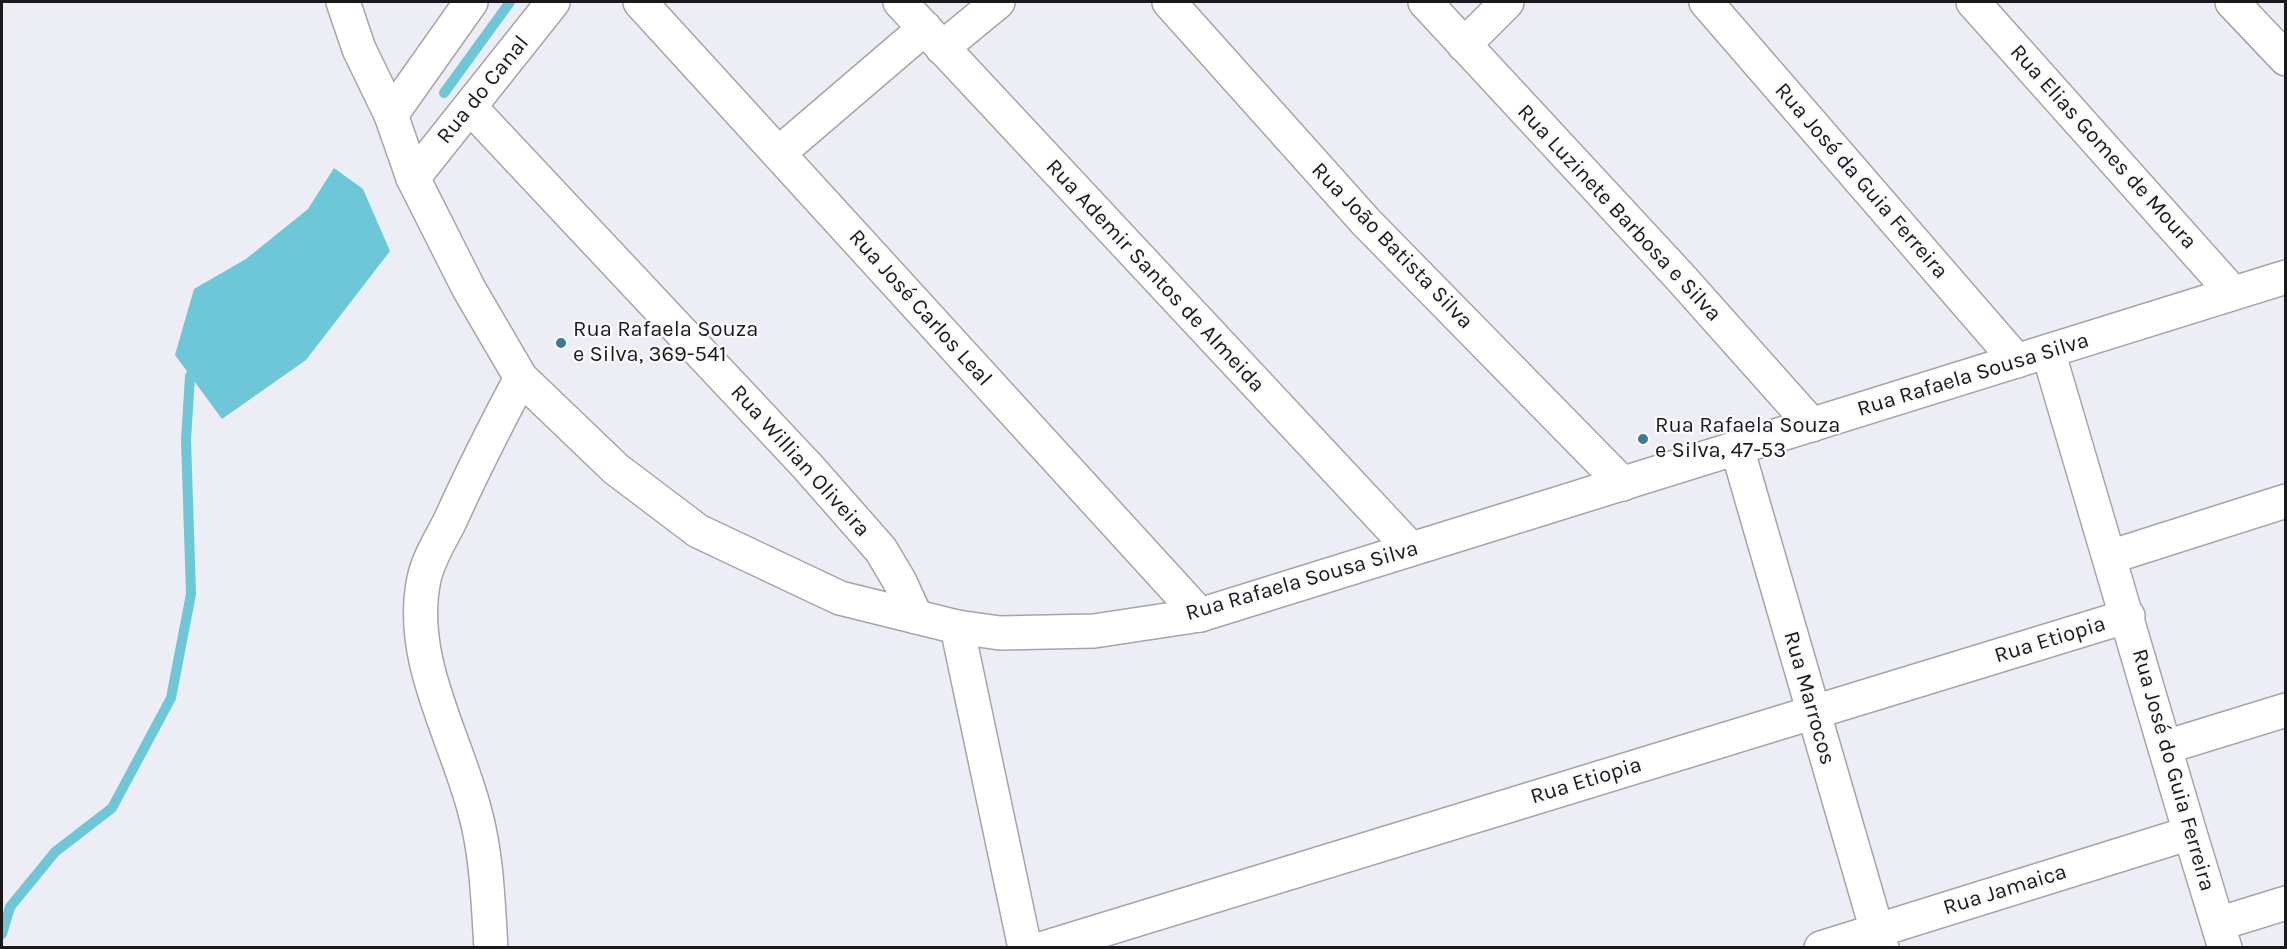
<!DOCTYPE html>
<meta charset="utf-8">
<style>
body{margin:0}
#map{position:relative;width:2287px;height:949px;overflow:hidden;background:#ecedf5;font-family:Karla,sans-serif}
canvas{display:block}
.frame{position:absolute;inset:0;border:3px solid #19191b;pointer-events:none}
</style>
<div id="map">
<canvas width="2287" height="949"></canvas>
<div class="frame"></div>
</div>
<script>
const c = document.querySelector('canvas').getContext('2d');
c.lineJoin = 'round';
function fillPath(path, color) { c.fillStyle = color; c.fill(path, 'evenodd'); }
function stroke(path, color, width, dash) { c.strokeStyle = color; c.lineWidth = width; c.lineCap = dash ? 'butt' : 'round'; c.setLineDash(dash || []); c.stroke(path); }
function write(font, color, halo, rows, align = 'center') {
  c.font = font + ' Karla,sans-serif'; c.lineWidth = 4.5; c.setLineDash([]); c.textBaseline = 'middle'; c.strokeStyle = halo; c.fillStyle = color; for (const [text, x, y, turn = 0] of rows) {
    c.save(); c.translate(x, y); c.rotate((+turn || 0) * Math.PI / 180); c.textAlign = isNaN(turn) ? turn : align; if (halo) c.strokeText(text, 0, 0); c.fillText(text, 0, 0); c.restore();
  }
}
const water = new Path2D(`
 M334,168L363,189L390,251L306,360L222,419L175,355L194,289L246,259L308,209Z`);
const stream = new Path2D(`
 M444,93L510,2
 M2,934L10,907L55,852L112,808L171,698L191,594L186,440L190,376L198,366`);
const street = new Path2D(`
 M640,2L1200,615
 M900,2L1411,549
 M1169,2L1366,222L1623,484
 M1425,2L1681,278L1812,425
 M1706,2L2017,361
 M1973,2L2233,293
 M2232,2L2286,59
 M1464,45L1507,2
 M942,48L998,2
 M470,107L808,467L881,550L900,582L916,617
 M391,115L471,2
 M779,153L925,28
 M413,178L553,2
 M2048,351L2190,833L2225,948
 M1737,448L1882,948
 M2110,557L2286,501
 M957,627L1025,948
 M2166,747L2286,710
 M2218,924L2286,903
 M491,948C488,902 487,856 475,812C456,737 407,659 424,579C428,559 441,539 450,521C472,472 496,425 521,378
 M1044,948L2128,616
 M1821,948L2190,833`);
const secondary = new Path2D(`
 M343,2L359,49L391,115L413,178L469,289L521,378L616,469L698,531L840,598L957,627L1000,633L1094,631L1200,615L2286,277`);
const markers = [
 [561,343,6,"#3f7a92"],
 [1643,439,6,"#3f7a92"]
];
const streetNames = [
 ["Rua do Canal",483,90,-51],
 ["Rua Elias Gomes de Moura",2103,147,48],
 ["Rua José da Guia Ferreira",1861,181,49],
 ["Rua Luzinete Barbosa e Silva",1619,213,47],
 ["Rua João Batista Silva",1392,246,46],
 ["Rua Ademir Santos de Almeida",1155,276,47],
 ["Rua José Carlos Leal",920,308,48],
 ["Rua Rafaela Sousa Silva",1973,375,-17],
 ["Rua Willian Oliveira",800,461,48],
 ["Rua Rafaela Sousa Silva",1302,581,-16],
 ["Rua Etiopia",2050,640,-17],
 ["Rua Marrocos",1809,698,74],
 ["Rua José do Guia Ferreira",2173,770,74],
 ["Rua Etiopia",1586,781,-17],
 ["Rua Jamaica",2005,890,-17]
];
const poiNames = [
 ["Rua Rafaela Souza",573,330],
 ["e Silva, 369-541",573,355],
 ["Rua Rafaela Souza",1655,426],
 ["e Silva, 47-53",1655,451]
];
fillPath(water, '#6ec7d8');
stroke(stream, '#6ec7d8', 10);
stroke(street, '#a4a5ac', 36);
stroke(secondary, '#a4a5ac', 36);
stroke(street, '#fff', 33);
stroke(secondary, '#fff', 33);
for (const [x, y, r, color] of markers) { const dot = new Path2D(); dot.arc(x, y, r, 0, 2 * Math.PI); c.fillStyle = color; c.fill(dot); stroke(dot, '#fbfbfe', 2); }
write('22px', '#19191b', '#fbfbfe', streetNames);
write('22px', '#19191b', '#fbfbfe', poiNames, 'left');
</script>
